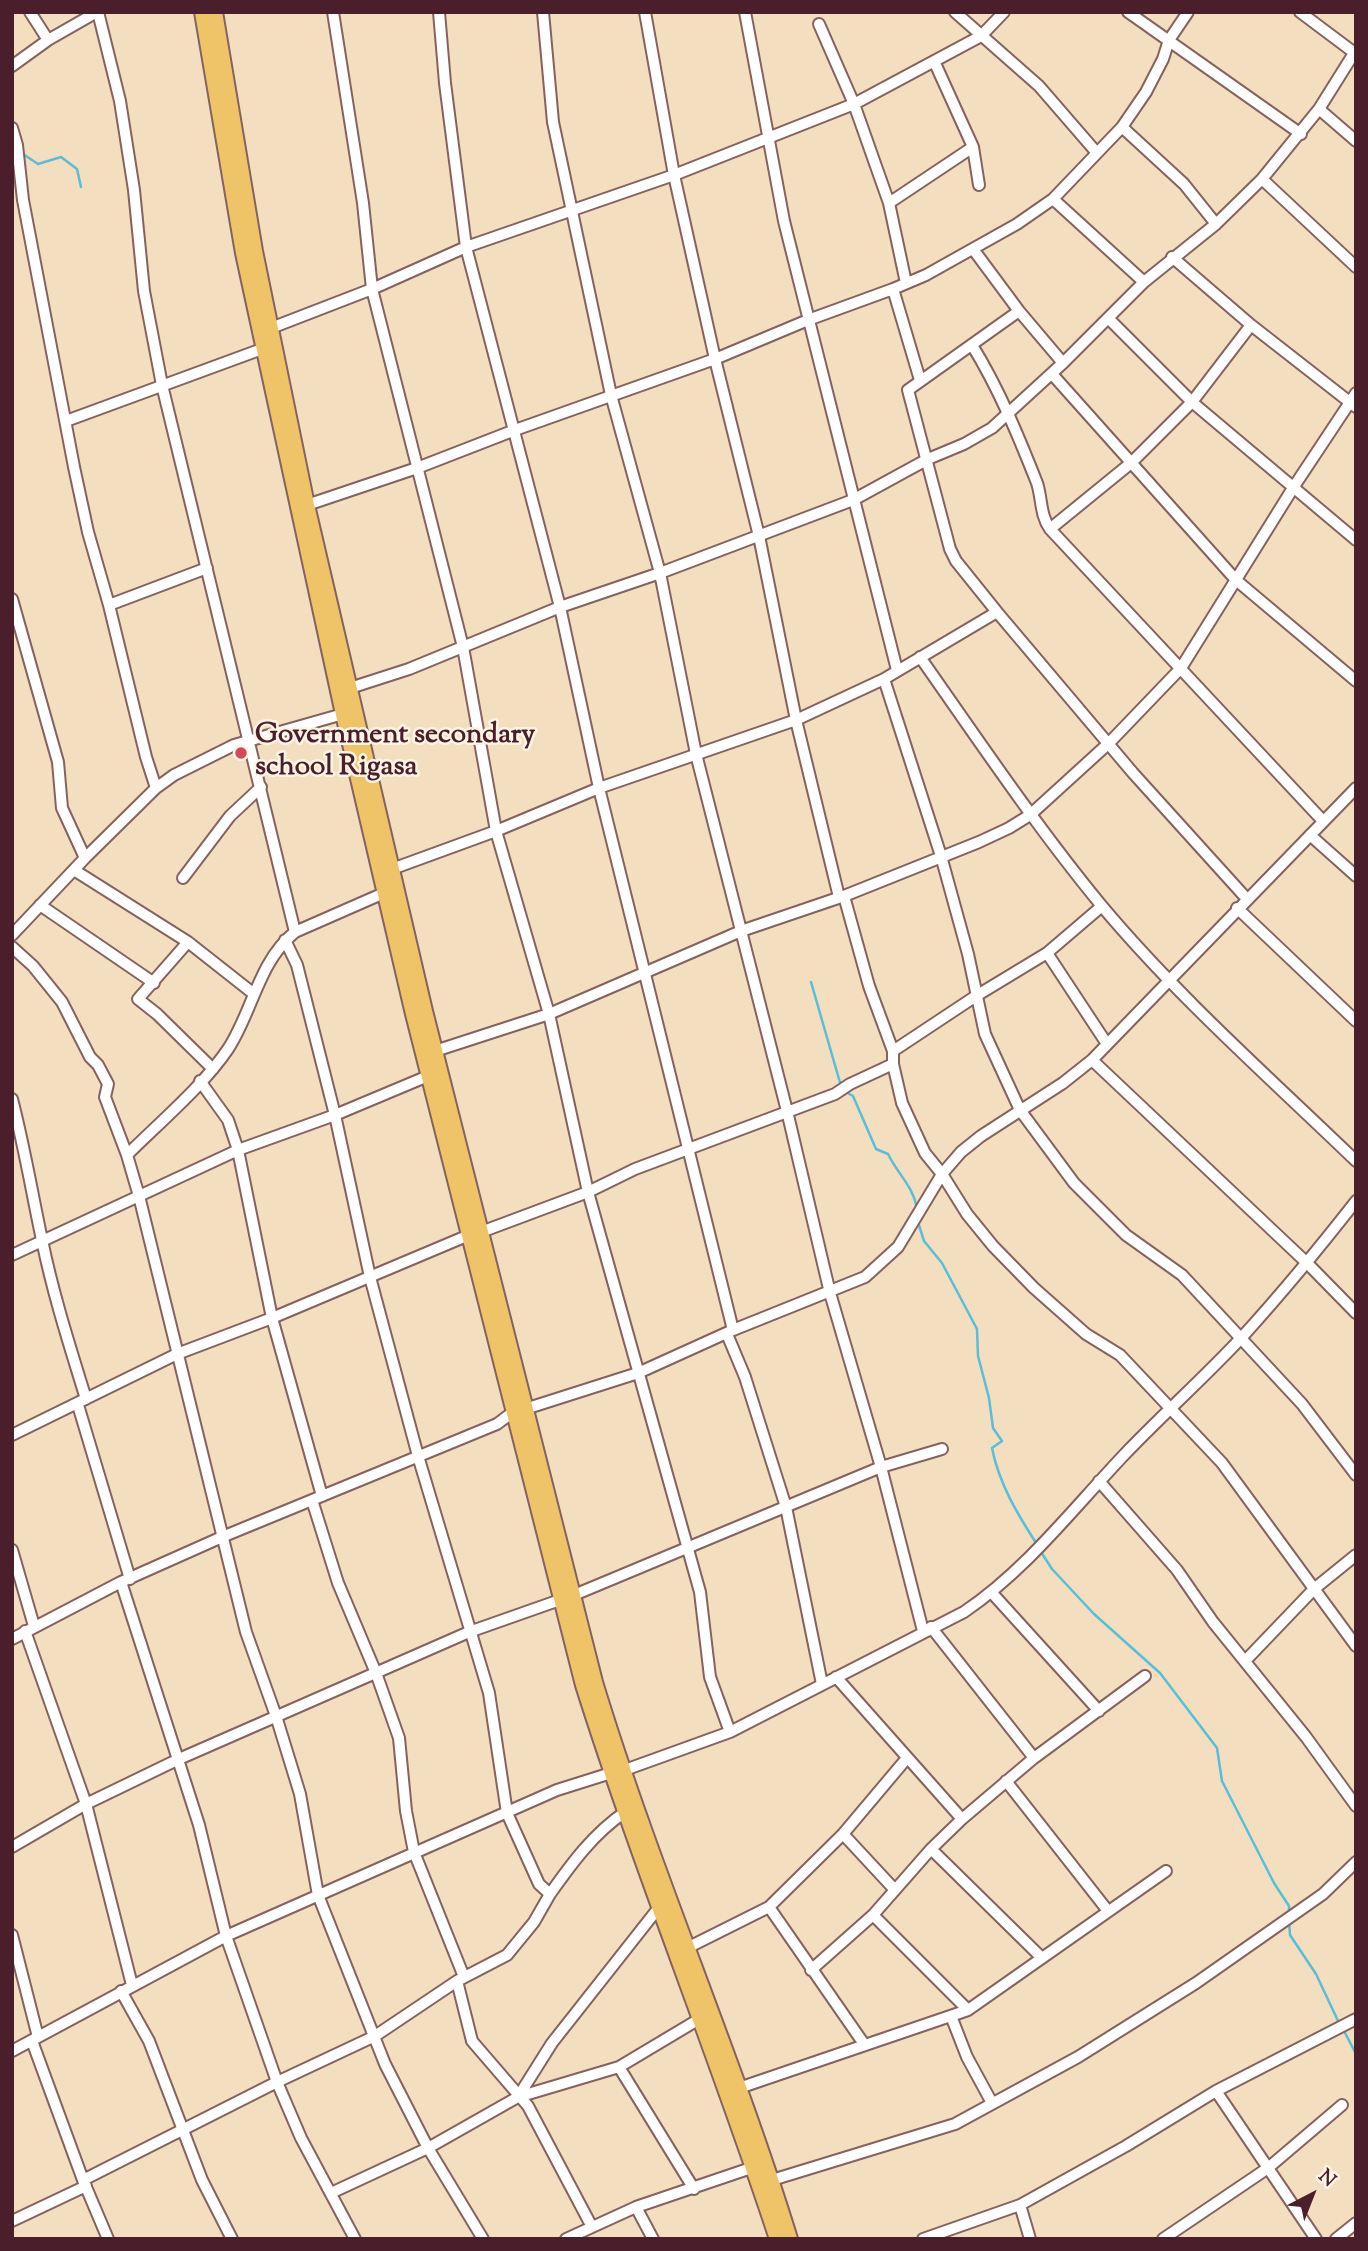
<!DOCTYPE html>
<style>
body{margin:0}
#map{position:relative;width:1368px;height:2251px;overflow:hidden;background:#f3dec0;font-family:"Sorts Mill Goudy",serif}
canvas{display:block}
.frame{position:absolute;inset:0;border:14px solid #4a1f2b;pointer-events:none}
.north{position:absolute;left:1277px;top:2160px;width:70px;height:70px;-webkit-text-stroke:5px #fcf5e5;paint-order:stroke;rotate:42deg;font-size:19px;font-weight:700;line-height:28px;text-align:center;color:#4a1f2b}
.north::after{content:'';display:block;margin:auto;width:24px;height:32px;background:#4a1f2b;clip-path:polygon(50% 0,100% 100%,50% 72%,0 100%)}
</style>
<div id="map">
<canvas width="1368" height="2251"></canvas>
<div class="frame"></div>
<div class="north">N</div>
</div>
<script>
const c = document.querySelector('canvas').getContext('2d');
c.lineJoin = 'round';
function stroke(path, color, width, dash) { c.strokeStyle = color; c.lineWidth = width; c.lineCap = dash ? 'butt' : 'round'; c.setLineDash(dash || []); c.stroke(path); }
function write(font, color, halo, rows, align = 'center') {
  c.font = font + ' "Sorts Mill Goudy",serif'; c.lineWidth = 5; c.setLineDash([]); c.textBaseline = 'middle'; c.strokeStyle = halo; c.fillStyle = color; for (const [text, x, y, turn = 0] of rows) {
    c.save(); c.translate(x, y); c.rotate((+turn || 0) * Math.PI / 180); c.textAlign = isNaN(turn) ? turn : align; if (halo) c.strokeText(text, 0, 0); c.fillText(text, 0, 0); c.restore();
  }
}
const stream = new Path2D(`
 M20,152L38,164L61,157L77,169L81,187
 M811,982L841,1086
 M844,1091L853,1096L876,1149L888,1154C897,1173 913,1186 917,1208
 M918,1222L924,1241L942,1263L977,1329L978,1356L989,1398L993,1428L1002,1441L992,1448C999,1484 1018,1515 1038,1546
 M1041,1552L1052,1569L1094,1614L1160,1673L1217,1748L1222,1781L1274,1883L1289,1906V1914
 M1289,1921L1290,1935L1316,1974L1339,2023
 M1343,2029L1356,2054`);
const minor = new Path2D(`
 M30,12L48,40
 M98,12L120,101L134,190L144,291L162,385L295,932
 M333,12L363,203L372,289L463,647L496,831L549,1014L588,1192L700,1592L710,1677L730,1732
 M439,12L445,83L466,247L560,607L599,788L733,1330
 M543,12L553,122L611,395L660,573L696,754L787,1111L830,1293L881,1467L923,1631
 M645,12L674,175L715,359L759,536L796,720L839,897
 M745,12L784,221L897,670
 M955,12L1039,86L1097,153
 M1128,12L1301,134
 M1300,12L1356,54
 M819,24L854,104L889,203L906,283
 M934,61L973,147L979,185
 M12,66L48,40L97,12
 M1319,109L1356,141
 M1122,127L1184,184L1216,224
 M12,128L17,145L23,200L74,467L88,532L109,605L146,757L156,788
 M1262,179L1356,267
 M1053,199L1144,282
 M889,203L973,147
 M973,249L1019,311L1063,363
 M1172,257L1251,325L1356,407
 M893,289L920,380
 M1019,311L908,390L950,549L956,561L997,612L1133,773L1247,899
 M1108,318L1192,402L1356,540
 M271,328L372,289L466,247L674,175L854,104L981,36L1004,12
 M972,345C999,389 1018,435 1037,483C1042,498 1040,515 1050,529L1323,821
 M1052,374L1236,580L1356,681
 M66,421L262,349
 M307,505L417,468L515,430L715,359L808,320L893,289L926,275L1017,224L1053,199L1122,127L1146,92L1163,59L1169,40L1188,12
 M1050,529L1131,463L1192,402L1251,325
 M12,599L58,762L62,808L85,858
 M109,605L207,568
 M920,657C979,741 1036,826 1101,905C1178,997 1270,1078 1356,1161
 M884,679L941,856L968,954L985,1034L1020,1110L1074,1183L1126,1235L1182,1275L1302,1404L1356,1475
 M350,688L409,669L560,607L660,573L853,500L928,459L964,444L992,428L1063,363L1144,282L1216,224L1262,179L1319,109L1356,50
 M1310,835L1356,876
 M392,869L496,831L599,788L796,720L884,679L997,612
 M74,870L188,942L254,994
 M183,878L230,816L261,787
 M844,896L869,986L893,1051V1064L902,1103L925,1153L942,1174L967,1214L993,1246L1034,1288L1086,1334L1120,1355L1222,1463L1356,1646
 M40,905L154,983
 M1237,908L1356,1021
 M12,935L85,858L156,788L174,775L234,745L343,714
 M188,942L138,999L157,1014L213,1069
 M12,947L33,966L62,1002L90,1057L98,1065L108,1084L105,1097L127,1155L139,1196L246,1632L276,1716L300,1794L318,1895L385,2064L428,2148L483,2239
 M1047,953L1107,1044
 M435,1051L549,1014L741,931L844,896L979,842L1009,828L1030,815L1109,743L1181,668L1293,488L1356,393
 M893,1051L976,996L1047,953L1102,906
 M1092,1060L1307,1263L1356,1313
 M200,1081L228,1120L238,1150L272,1318L322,1496
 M12,1099C24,1145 32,1193 42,1240C53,1294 70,1347 86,1399
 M127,1155C159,1123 203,1086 228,1049C253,1011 258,962 295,932L384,893
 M481,1232L588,1192L635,1169L835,1094L850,1084L893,1064
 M12,1255L238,1150L335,1115L428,1076
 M727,1334L745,1377L786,1507L822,1684
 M78,1405L130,1579
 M525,1409L638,1373L733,1330L865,1277L898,1247L942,1174L961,1152L981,1136L1063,1083L1092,1060L1356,788
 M12,1435L177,1354L272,1318L469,1235
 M1099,1481L1177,1570L1213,1622L1306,1737L1356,1806
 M312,1500L338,1583L376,1673L399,1738L406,1811L414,1852L464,1977
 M12,1550L34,1626
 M121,1582L199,1825L226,1936L277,2082L301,2138L355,2239
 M992,1593L1099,1711
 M931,1627L1034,1758
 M25,1631L86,1804L132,1985
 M12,1639L121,1582L222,1537L497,1424L513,1412
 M1246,1660L1314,1589L1356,1555
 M836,1677L962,1819
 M622,1771L730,1732L964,1612C1026,1570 1072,1510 1123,1456C1162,1415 1205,1377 1243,1336C1283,1292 1320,1247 1356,1201
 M1006,1781L1108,1911
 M843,1834L895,1890
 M12,1847L86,1804L179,1759L469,1632L574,1595L881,1467L942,1449
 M931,1849L1042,1958
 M550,1894C572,1863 593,1834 625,1812
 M769,1907L864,2044
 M873,1915L968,2010
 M12,1935L38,2037
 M689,1947L769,1907L843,1834L907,1758
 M811,1970L873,1915L931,1849L962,1819L1034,1758L1145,1676
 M457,1981L472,2041L528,2106L592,2227
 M121,1991L149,2041L202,2180L232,2239
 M951,2016L967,2057L992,2103
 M32,2041L83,2180L108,2239
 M12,2051L226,1936L557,1790L611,1773
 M619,2067L694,2189
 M739,2088L968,2010L1166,1871
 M1216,2091L1316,2239
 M518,2097L552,2043L660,1906
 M83,2180L277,2082L375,2036L457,1981L507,1955L534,1922L550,1894L539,1884L507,1813L489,1693L418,1456L370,1277L335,1115L297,965L285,940
 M772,2180L955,2124L1078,2057L1196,1983L1323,1894L1356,1862
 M331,2193L428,2148L518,2097L619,2067L701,2018
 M1020,2205L1030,2239
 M636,2207L653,2239
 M12,2221L86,2186
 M566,2239L636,2207L754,2167
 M923,2239L1020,2205L1126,2146L1216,2091L1356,2019
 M1163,2239L1268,2168L1342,2105
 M1336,2239L1356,2223`);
const major = new Path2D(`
 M202,12L243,253L343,714L413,1014L583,1685C642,1872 716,2053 777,2239
 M215,12L255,251L307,505L425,1011L595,1682C652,1870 732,2051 790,2239`);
const markers = [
 [241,753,7,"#d1495b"]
];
const poiNames = [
 ["Government secondary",255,737],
 ["school Rigasa",255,769]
];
stroke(stream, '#59bed7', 2.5);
stroke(minor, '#85625f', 14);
stroke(major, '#85625f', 18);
stroke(minor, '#fff', 10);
stroke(major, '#efc469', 14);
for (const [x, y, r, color] of markers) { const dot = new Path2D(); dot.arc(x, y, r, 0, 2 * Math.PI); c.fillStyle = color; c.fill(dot); stroke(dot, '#fcf5e5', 2.5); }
write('bold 28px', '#4a1f2b', '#fcf5e5', poiNames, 'left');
</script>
